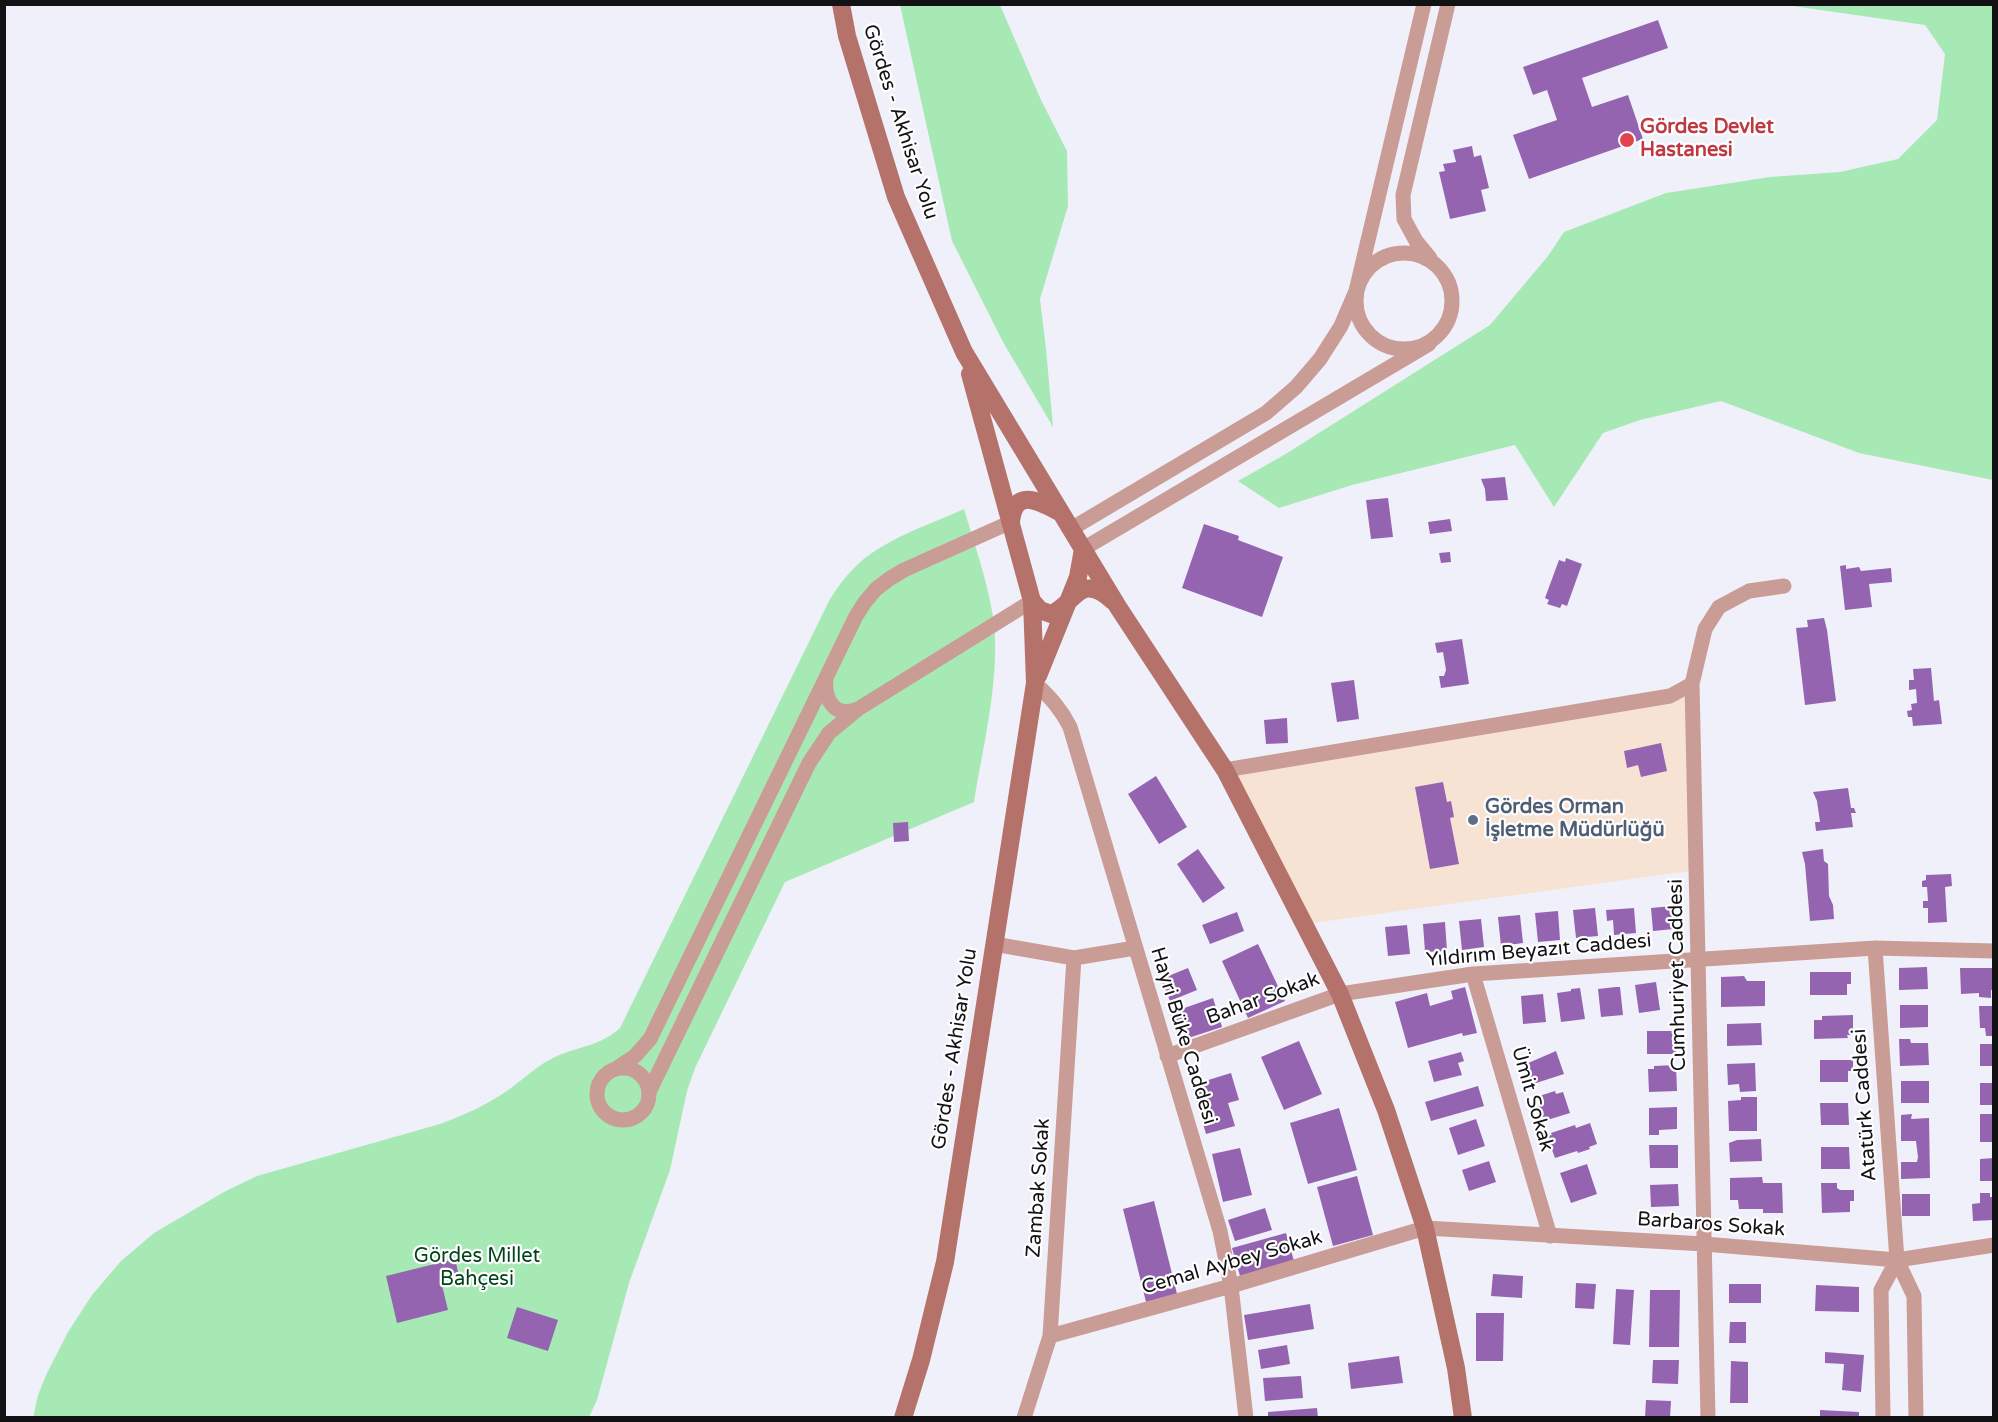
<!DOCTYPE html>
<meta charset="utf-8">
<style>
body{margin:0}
#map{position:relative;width:1998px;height:1422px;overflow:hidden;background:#f0f0fa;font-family:"Varela Round",sans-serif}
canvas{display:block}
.frame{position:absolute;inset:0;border:6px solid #121215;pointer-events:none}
</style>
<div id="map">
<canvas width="1998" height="1422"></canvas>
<div class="frame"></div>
</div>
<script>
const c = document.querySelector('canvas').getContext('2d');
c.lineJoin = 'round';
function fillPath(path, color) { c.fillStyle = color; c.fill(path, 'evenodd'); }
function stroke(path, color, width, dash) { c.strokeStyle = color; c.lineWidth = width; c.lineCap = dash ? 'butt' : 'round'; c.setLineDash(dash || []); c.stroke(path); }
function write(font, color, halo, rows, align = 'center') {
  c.font = font + ' "Varela Round",sans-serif'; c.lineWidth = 4.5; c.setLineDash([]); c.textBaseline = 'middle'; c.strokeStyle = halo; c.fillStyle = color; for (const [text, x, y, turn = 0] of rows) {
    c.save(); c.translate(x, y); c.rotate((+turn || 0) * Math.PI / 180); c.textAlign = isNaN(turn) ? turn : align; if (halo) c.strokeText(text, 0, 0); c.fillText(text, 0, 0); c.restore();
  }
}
const commercial = new Path2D(`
 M1692,684L1697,870L1305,924L1225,770L1670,696Z`);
const green = new Path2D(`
 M900,5H1000L1041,100L1067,151L1068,206L1040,299L1046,349L1053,427L1003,342L952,241Z
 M1786,5H1993V480L1859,453L1721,401L1640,420L1603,433L1554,507L1515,445L1352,485L1279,508L1238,481L1284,455L1490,325L1548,256L1564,232L1666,193L1770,177L1840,172L1898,159L1937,120L1945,54L1925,25Z
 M964,509C974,543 986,577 992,611C1003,668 983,745 974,802L785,882L695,1068L687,1091L670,1170L629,1283L597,1400L589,1417L33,1418L38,1395L47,1373L68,1332L92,1295L121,1261L154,1233L224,1192L257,1176L440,1124C465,1115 489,1104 511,1088C526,1077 539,1064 557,1056C580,1046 600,1046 620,1028L829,601C836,589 844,578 854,568C881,540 929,525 964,509Z`);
const building = new Path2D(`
 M1658,20L1668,48L1582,78L1592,107L1628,95L1643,139L1529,179L1513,135L1557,120L1547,90L1533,95L1523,67Z
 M1472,146L1474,157L1481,155L1489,188L1481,190L1486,211L1450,219L1439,172L1445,171L1443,164L1456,162L1453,150Z
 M1505,477L1508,500L1486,501L1485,489L1481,479Z
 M1388,498L1393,537L1371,539L1366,500Z
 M1450,519L1452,531L1430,534L1428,522Z
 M1204,524L1239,536L1238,540L1283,557L1262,617L1182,588Z
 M1450,552L1451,562L1441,563L1439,553Z
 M1566,558L1582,564L1567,606L1562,604L1560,608L1547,604L1549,600L1545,598L1559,560L1565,562Z
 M1846,565V569L1859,567L1861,571L1891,568L1892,582L1869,584L1872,607L1845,610L1840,566Z
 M1824,618L1827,630L1836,701L1805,705L1796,628L1808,627L1807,620Z
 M1462,639L1469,684L1441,688L1439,676H1444L1446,670L1443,652L1437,653L1435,643Z
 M1931,668L1934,701L1939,700L1942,724L1913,726L1912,717H1908L1907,711L1912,710L1911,704L1917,703L1916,689L1909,690V680H1914L1913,669Z
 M1354,680L1359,719L1337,722L1331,683Z
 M1287,718L1288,743L1266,744L1264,720Z
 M1661,743L1667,771L1641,777L1638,765L1627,768L1624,751Z
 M1156,776L1187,827L1159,844L1128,794Z
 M1443,782L1447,802L1451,801L1454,817L1450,818L1459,864L1430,869L1415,787Z
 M1848,788L1851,808H1854L1856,813H1851L1853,827L1816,831L1815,822H1820L1817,801L1813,792Z
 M908,822L909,841L894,842L893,823Z
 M1198,849L1225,888L1203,903L1177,864Z
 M1823,849L1824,861L1828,864L1829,896L1833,905L1834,919L1810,921L1805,864L1802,852Z
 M1951,874L1952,886L1945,887L1947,922L1928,923V908H1923V901H1928L1927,887H1922V881L1926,880V875Z
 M1672,906L1674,929L1653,931L1651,908Z
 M1595,908L1598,936L1576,938L1573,910Z
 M1634,908L1636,933L1614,935L1613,920L1607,921L1606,910Z
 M1558,911L1560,940L1538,942L1535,913Z
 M1237,912L1244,931L1210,944L1202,925Z
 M1520,915L1523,943L1501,946L1498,917Z
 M1481,919L1484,947L1462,950L1459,921Z
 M1445,922L1447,951L1425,952L1423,924Z
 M1407,925L1410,954L1388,956L1385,927Z
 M1258,944L1285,1001L1248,1018L1222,961Z
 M1927,967L1928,989L1899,990V968Z
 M1188,968L1197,990L1170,1001L1161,979Z
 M1960,968H1994V990H1991V998L1979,997V993L1961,994Z
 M1810,972H1851V984H1847V995H1810Z
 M1744,976L1747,981H1765V1006L1721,1007V977Z
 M1656,982L1660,1010L1639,1013L1635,985Z
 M1465,987L1477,1033L1463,1036L1462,1033L1408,1048L1395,1002L1427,993L1430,1006L1453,999L1451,991Z
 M1616,987H1620L1623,1015L1601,1017L1598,989Z
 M1580,988L1585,1019L1561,1022L1557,993L1571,991V989Z
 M1543,994L1546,1022L1523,1024L1521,996Z
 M1213,998L1222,1027L1179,1041L1170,1013Z
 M1900,1005H1928V1027L1900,1028Z
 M1979,1006H1994V1036H1986L1985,1028H1980Z
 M1853,1015V1035H1847L1848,1038L1814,1039V1020H1822V1016Z
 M1761,1023L1762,1045L1727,1046V1024Z
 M1647,1031H1675L1676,1054H1647Z
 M1899,1039H1910L1911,1043H1928L1929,1065L1900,1066Z
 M1299,1041L1322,1094L1284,1110L1261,1057Z
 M1980,1044H1994V1066H1980Z
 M1556,1051L1564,1074L1533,1084L1526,1064Z
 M1461,1052L1464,1061L1458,1063L1462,1075L1434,1082L1428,1061Z
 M1820,1060H1853V1071H1848V1082H1820Z
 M1755,1063L1756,1091L1740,1092L1739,1084L1728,1085L1727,1064Z
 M1676,1065L1677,1091L1649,1092L1648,1069H1654V1066Z
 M1231,1073L1239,1100L1228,1103L1235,1126L1206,1134L1192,1085Z
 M1901,1081H1929V1103H1901Z
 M1980,1083H1994V1105H1980Z
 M1478,1086L1484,1106L1431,1121L1425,1102Z
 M1555,1091L1556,1094L1563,1092L1570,1113L1544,1121L1536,1097Z
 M1741,1097H1757V1131H1729L1728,1101L1741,1100Z
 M1820,1103H1848L1849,1125H1821Z
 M1677,1107V1129L1659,1130V1135H1649V1108Z
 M1339,1108L1357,1170L1308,1184L1290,1123Z
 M1912,1114L1911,1119L1929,1118L1930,1178L1901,1179V1162H1917L1918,1157L1916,1141H1901V1115Z
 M1980,1114H1994V1142H1980Z
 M1476,1119L1485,1146L1458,1155L1449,1128Z
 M1590,1123L1597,1144L1589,1147L1590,1149L1578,1153L1577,1151L1555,1158L1547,1136L1552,1135L1551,1133L1575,1125L1576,1128Z
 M1761,1139L1762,1161L1730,1162L1729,1143L1737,1140Z
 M1649,1145H1678V1168H1650Z
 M1821,1147H1849L1850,1169H1821Z
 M1240,1148L1252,1195L1223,1202L1212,1154Z
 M1994,1158V1181H1980V1159Z
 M1489,1161L1496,1182L1469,1191L1462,1170Z
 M1587,1164L1597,1194L1571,1203L1560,1173Z
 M1357,1176L1373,1235L1333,1246L1317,1187Z
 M1762,1177L1763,1183H1782L1783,1213H1763V1209H1739L1738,1200H1730V1178Z
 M1821,1183H1837V1188L1840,1190H1854V1201H1850V1212L1822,1213Z
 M1678,1184L1679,1206L1651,1207L1650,1185Z
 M1980,1193H1990V1197H1994V1220L1973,1221L1972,1204L1980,1203Z
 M1902,1194H1930V1216H1902Z
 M1154,1201L1177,1294L1146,1302L1123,1209Z
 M1265,1208L1272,1230L1235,1241L1228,1220Z
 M1286,1233L1294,1261L1240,1276L1232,1248Z
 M455,1259L459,1276L441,1281L448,1310L397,1323L386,1276Z
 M1493,1274L1523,1276L1522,1298L1491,1296Z
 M1576,1283L1596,1284L1594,1309L1575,1308Z
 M1729,1284H1761V1303H1729Z
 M1816,1285L1859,1287V1312L1815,1311Z
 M1616,1289L1634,1290L1630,1345L1613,1344Z
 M1650,1290H1680L1679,1347H1649Z
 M1310,1304L1314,1329L1248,1340L1244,1315Z
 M517,1307L558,1320L548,1351L507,1338Z
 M1476,1313H1504L1503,1361H1476Z
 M1730,1322H1746V1343H1729Z
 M1287,1345L1290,1364L1261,1369L1258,1350Z
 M1825,1352L1864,1355L1861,1392L1842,1390L1844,1364L1825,1363Z
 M1399,1356L1403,1383L1351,1389L1348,1363Z
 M1653,1360H1679L1678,1384L1652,1383Z
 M1731,1361L1748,1362V1403H1730Z
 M1301,1376L1303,1398L1265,1401L1263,1378Z
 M1646,1400L1671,1401L1670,1418H1645Z
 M1317,1408L1318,1418H1268V1412Z
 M1820,1410L1859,1412V1418H1820Z`);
const minor = new Path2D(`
 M1356 301a48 48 0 1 1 96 0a48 48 0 1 1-96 0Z
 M1430,258L1416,241L1404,219L1403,195L1448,4
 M1071,529L1266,413L1296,387L1320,359L1341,326L1356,291L1424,4
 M1083,549L1429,344
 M826,678C824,700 834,718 858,709
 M1035,683C1050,697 1061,709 1070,727L1220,1231L1231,1286L1246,1418
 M1225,770L1670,696L1692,684
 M994,944L1074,958L1135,948
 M1875,948L1897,1260
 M1473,974L1550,1236
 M1167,1056L1340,994L1473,974L1875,948L1994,951
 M597 1094a26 26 0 1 1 52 0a26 26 0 1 1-52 0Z
 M617,1068L635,1056L650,1039L856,616L865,602L876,589L889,579L904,570L1011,522
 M650,1090L809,763L829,733L858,709L1032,601
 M1050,1336L1231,1286L1425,1228L1704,1244L1897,1260L1994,1245
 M1024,1418L1050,1336L1074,958
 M1708,1418L1692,684L1705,629L1719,607L1749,591L1784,586
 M1883,1418L1881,1290L1897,1260L1914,1296L1916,1418`);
const secondary = new Path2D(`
 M841,4L847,36L896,197L964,352L1118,607L1225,770L1340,994L1386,1110L1425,1228L1456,1368L1463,1418
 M1011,522C1015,486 1040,502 1061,513
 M1032,601L1040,610L1051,614C1075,605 1079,570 1113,601
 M1038,676L1078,577L1083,549
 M903,1418L921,1360L945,1262L1035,683L1032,601L970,374`);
const markers = [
 [1627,140,8,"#e0444e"],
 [1473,820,6,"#5c6f8a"]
];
const streetNames = [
 ["Gördes - Akhisar Yolu",900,122,72],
 ["Yıldırım Beyazıt Caddesi",1539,951,-5],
 ["Cumhuriyet Caddesi",1678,975,-91],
 ["Bahar Sokak",1263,999,-20],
 ["Hayri Büke Caddesi",1183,1036,73],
 ["Gördes - Akhisar Yolu",955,1049,-81],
 ["Ümit Sokak",1532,1099,74],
 ["Atatürk Caddesi",1865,1105,-94],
 ["Zambak Sokak",1039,1188,-86],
 ["Barbaros Sokak",1711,1225,4],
 ["Cemal Aybey Sokak",1232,1263,-16]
];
const healthNames = [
 ["Gördes Devlet",1640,128],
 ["Hastanesi",1640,151]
];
const serviceNames = [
 ["Gördes Orman",1485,808],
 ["İşletme Müdürlüğü",1485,831]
];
const parkNames = [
 ["Gördes Millet",477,1257],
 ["Bahçesi",477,1280]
];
fillPath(commercial, '#f7e3d4');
fillPath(green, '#a7e9b5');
fillPath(building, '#9464b1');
stroke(minor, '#ca9c96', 15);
stroke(secondary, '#b4726a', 18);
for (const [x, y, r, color] of markers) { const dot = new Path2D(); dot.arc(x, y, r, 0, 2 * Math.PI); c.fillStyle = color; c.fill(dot); stroke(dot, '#fefefe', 2); }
write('20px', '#121215', '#fefefe', streetNames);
write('bold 20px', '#be3a42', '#fefefe', healthNames, 'left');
write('bold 20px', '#4e5e75', '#fefefe', serviceNames, 'left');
write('20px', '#00431a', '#fefefe', parkNames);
</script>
